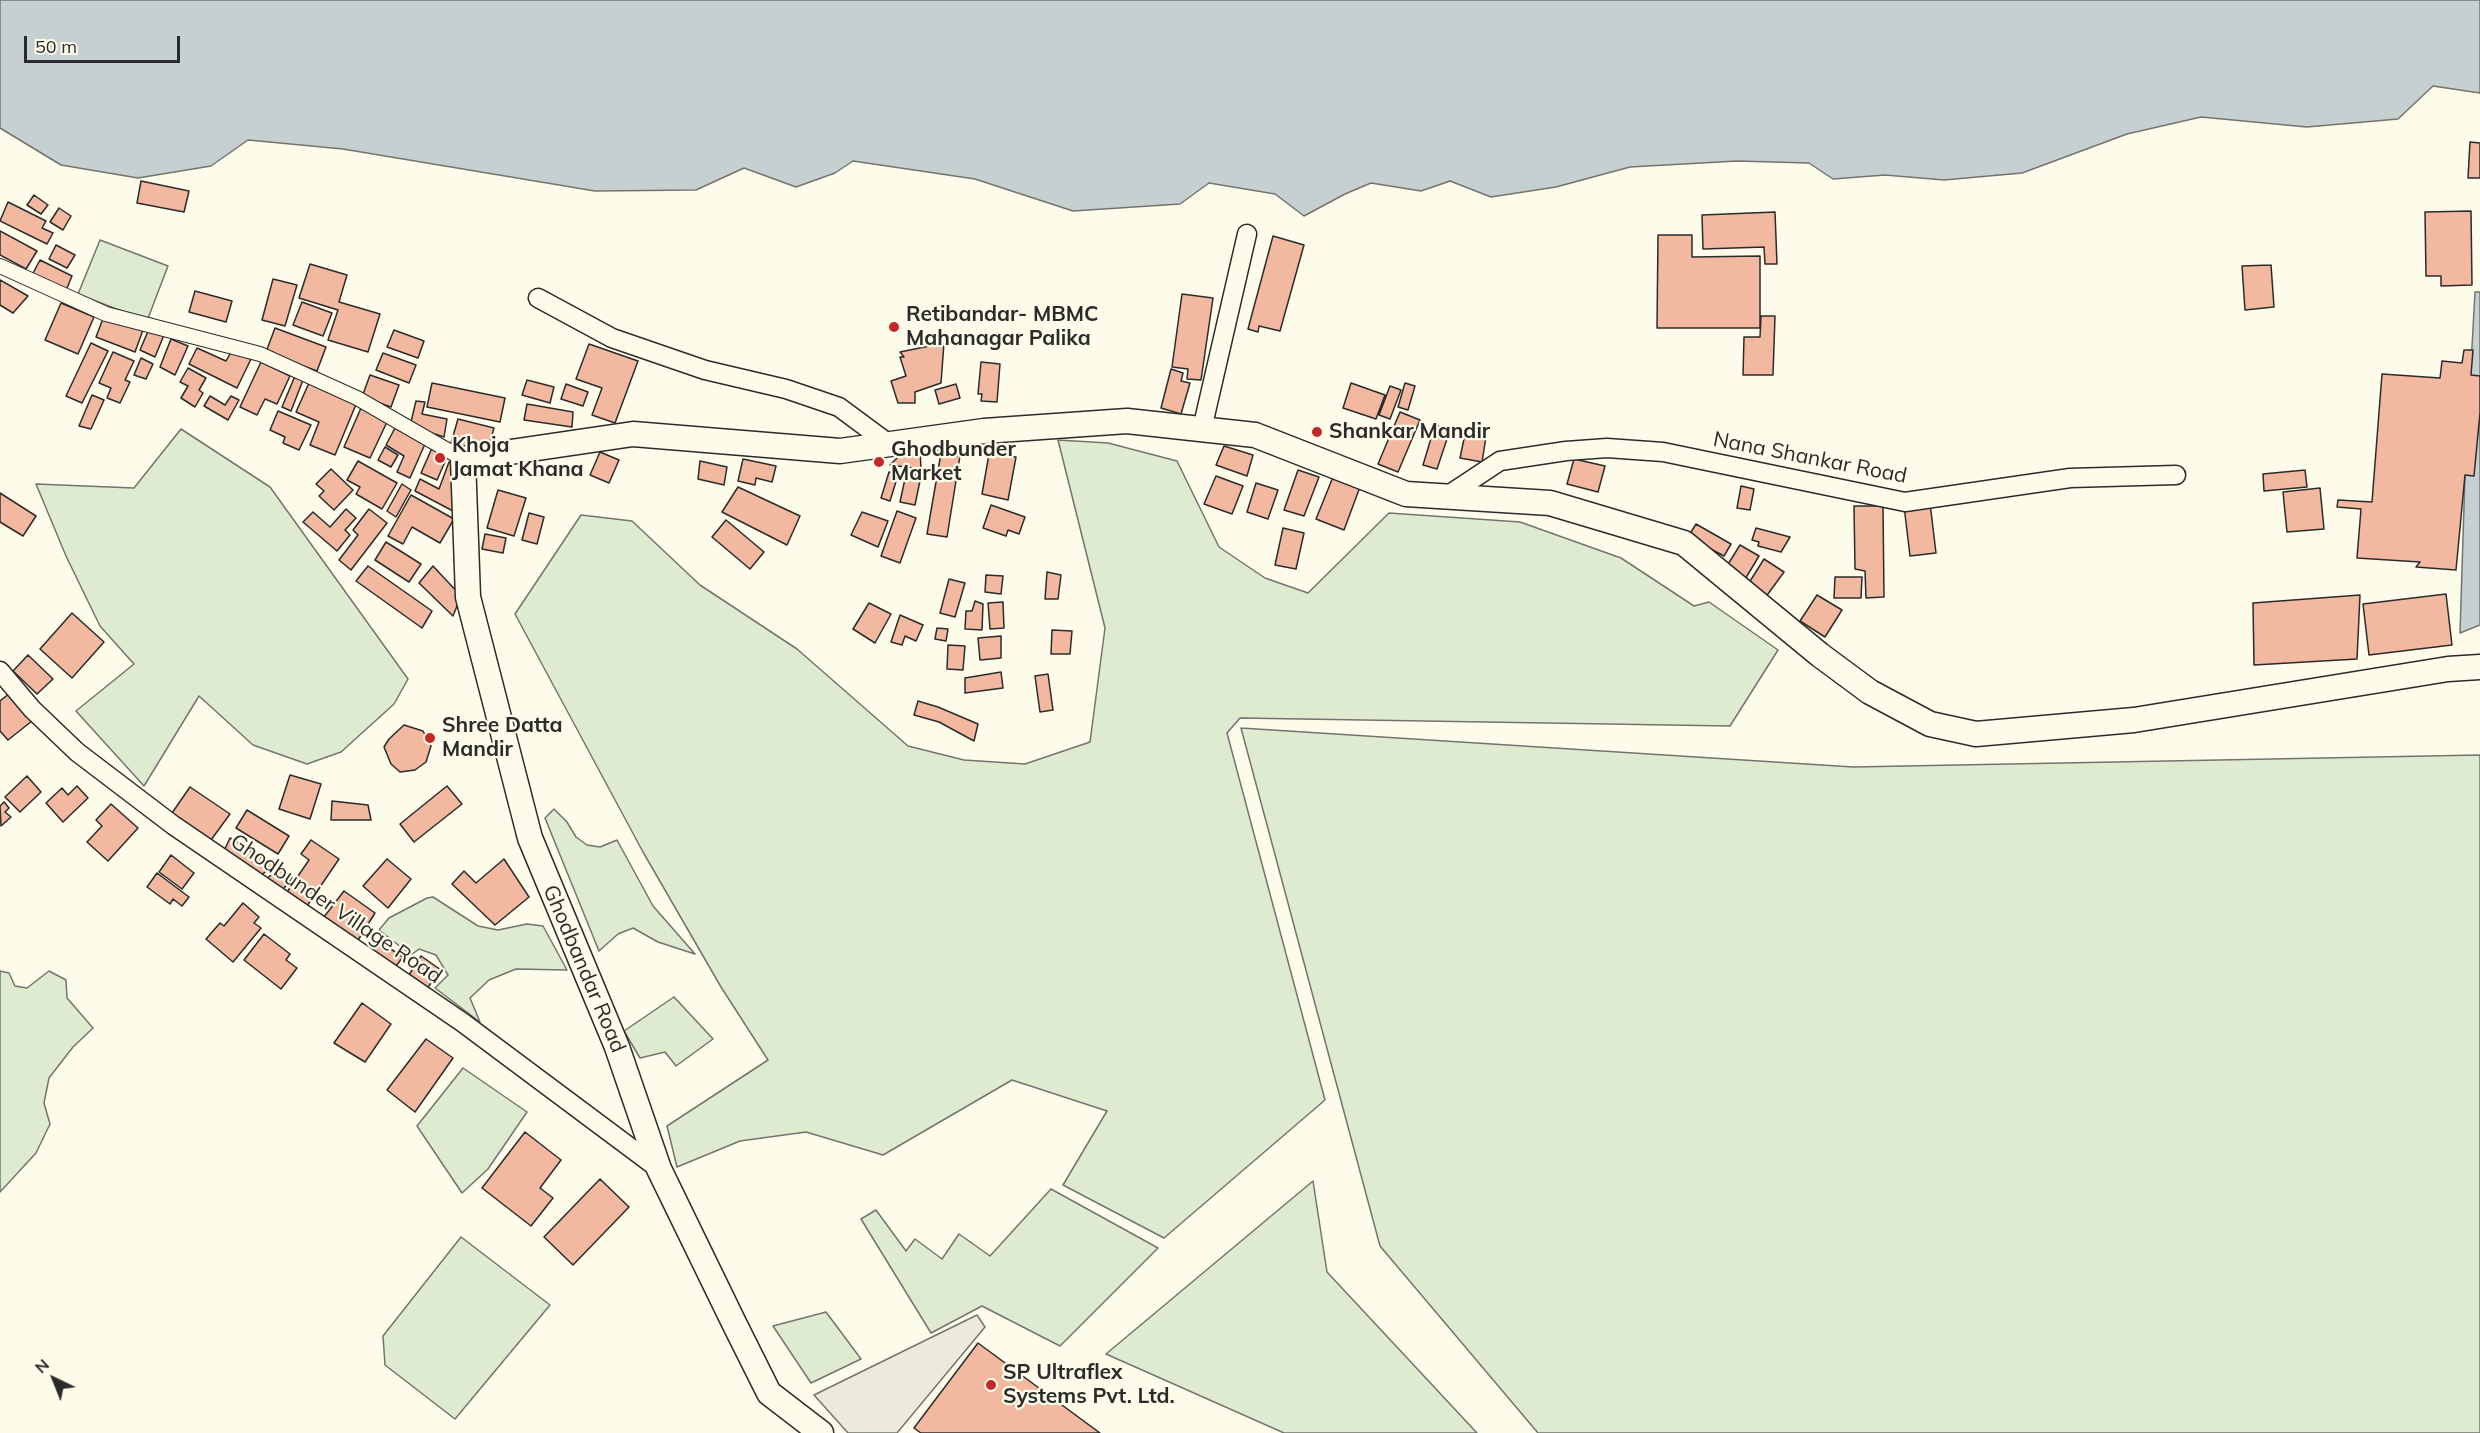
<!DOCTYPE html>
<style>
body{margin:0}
#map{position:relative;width:2480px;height:1433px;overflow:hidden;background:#fdfbea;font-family:Mulish,sans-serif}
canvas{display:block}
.north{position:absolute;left:24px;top:1349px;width:60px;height:60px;-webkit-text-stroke:4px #fdfbea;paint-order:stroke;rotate:317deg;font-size:16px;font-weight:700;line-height:24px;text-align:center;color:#2b2b2b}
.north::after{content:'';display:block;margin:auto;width:21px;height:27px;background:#2b2b2b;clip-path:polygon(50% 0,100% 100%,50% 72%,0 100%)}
.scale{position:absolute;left:24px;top:36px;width:156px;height:27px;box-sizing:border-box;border:3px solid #2b2b2b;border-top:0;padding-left:8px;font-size:18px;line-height:21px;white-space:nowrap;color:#2b2b2b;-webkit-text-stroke:4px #fdfbea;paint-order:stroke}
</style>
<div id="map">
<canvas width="2480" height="1433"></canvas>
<div class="north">N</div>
<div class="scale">50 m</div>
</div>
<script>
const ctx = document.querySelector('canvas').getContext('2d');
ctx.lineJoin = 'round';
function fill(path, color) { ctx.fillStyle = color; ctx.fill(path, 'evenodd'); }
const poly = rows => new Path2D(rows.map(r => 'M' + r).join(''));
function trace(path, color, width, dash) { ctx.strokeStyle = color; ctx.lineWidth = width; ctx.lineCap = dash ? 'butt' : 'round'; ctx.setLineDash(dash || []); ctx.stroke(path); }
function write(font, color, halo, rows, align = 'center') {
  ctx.font = font + ' Mulish,sans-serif'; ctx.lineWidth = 4.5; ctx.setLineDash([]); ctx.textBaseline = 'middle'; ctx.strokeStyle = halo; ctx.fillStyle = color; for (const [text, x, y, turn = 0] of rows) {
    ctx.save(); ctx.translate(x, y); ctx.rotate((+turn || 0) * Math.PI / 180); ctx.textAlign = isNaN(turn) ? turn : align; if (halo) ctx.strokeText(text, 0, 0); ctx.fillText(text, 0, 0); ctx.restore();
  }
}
const green = poly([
 [100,240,168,266,147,321,78,294,100,240],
 [181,429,270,487,408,679,394,704,341,752,307,764,253,745,199,696,144,786,76,711,134,664,100,626,66,556,36,484,134,488,181,429],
 [1058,440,1108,443,1177,461,1219,547,1265,578,1308,593,1389,513,1520,522,1621,558,1694,606,1709,602,1778,650,1730,726,1240,718,1227,733,1325,1100,1164,1238,1063,1185,1107,1111,1012,1080,883,1155,806,1132,740,1141,677,1167,667,1126,768,1060,721,987,643,852,515,614,581,515,632,521,700,585,797,649,908,746,964,760,1025,764,1090,742,1105,628,1058,440],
 [1241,728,1853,767,2480,755,2480,1433,1538,1433,1380,1246,1241,728],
 [554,809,567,822,576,837,587,845,600,847,617,840,653,906,695,954,658,942,633,928,618,934,599,951,545,818,554,809],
 [433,897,478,926,498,930,527,924,543,926,567,970,516,969,489,980,470,998,480,1022,435,988,448,975,436,955,419,949,411,955,379,930,389,918,427,898,433,897],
 [0,971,9,973,15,986,27,988,49,971,66,980,67,998,93,1028,73,1047,49,1078,44,1103,50,1124,36,1153,0,1192,0,971],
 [674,997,713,1039,676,1066,665,1052,640,1058,624,1031,674,997],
 [463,1068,527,1112,488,1169,462,1193,417,1126,463,1068],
 [1313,1181,1327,1272,1477,1433,1284,1433,1106,1354,1313,1181],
 [1051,1189,1158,1248,1060,1346,982,1306,931,1333,861,1219,876,1210,906,1251,915,1239,942,1259,959,1234,990,1256,1051,1189],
 [461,1237,550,1305,455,1419,385,1365,383,1336,461,1237],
 [826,1312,861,1359,811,1383,773,1326,826,1312]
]);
const parking = poly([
 [977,1315,985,1327,897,1433,848,1433,814,1395,977,1315]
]);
const water = poly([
 [0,0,2480,0,2480,93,2433,86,2398,119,2307,127,2201,117,2127,134,2022,173,1944,180,1885,175,1833,179,1809,163,1737,161,1630,167,1556,187,1491,197,1450,181,1421,191,1371,183,1345,194,1304,216,1275,194,1209,183,1180,204,1073,211,975,179,853,161,835,173,796,187,744,168,696,190,595,191,343,149,248,140,211,166,138,178,61,165,0,128,0,0],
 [2475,292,2480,292,2480,625,2460,633,2465,475,2475,292]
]);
const building = poly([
 [2470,142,2480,143,2480,178,2468,178,2470,142],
 [141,181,189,191,184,212,137,203,141,181],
 [34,195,48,205,41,214,27,205,34,195],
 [8,202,46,221,42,228,53,233,47,244,0,221,8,202],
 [59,208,71,216,63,230,50,222,59,208],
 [2471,211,2472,285,2441,286,2441,276,2426,276,2425,212,2471,211],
 [1775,212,1777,264,1765,264,1764,247,1703,249,1702,215,1775,212],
 [0,231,37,251,26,269,0,255,0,231],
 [1658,235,1692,235,1692,257,1760,256,1760,328,1657,328,1658,235],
 [1273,236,1304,245,1280,331,1259,326,1258,332,1248,329,1273,236],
 [56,245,75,255,67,268,49,259,56,245],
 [40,260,72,276,65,293,31,277,40,260],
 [310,264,347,275,339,302,380,314,368,352,328,340,338,310,299,298,310,264],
 [2271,265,2274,307,2245,310,2242,266,2271,265],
 [273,279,297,285,285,326,262,320,273,279],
 [0,280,28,296,13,313,0,305,0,280],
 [195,291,232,301,226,322,189,312,195,291],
 [1182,294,1213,298,1201,380,1187,379,1188,369,1172,367,1182,294],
 [302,302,332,313,323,336,293,325,302,302],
 [61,303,94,317,78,354,45,340,61,303],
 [104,316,143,330,135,352,96,337,104,316],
 [1761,316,1775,316,1773,375,1743,375,1744,337,1760,337,1761,316],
 [275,328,326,347,317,371,266,352,275,328],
 [149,329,164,335,155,357,140,350,149,329],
 [394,330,424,341,418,358,387,347,394,330],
 [171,339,188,346,175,375,160,367,171,339],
 [91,343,108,351,82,403,66,396,91,343],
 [944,343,941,383,915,392,915,403,898,403,891,381,906,376,900,357,904,357,900,352,944,343],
 [589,344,638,361,615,423,592,415,602,388,576,379,589,344],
 [197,348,226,361,231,352,251,359,237,388,189,364,197,348],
 [2464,350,2473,350,2471,375,2480,376,2480,413,2474,476,2465,475,2456,570,2416,567,2420,562,2357,558,2361,509,2337,507,2338,500,2372,502,2382,374,2440,378,2442,361,2462,363,2464,350],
 [113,352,134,361,125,380,130,382,120,403,107,398,111,388,99,383,113,352],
 [383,353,416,365,409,383,376,370,383,353],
 [141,358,153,364,146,379,134,375,141,358],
 [261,362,290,376,277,404,265,399,257,415,240,407,261,362],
 [981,362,1000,364,997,402,981,401,982,394,978,394,981,362],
 [188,368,206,378,199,390,203,393,195,407,181,398,188,386,180,382,188,368],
 [1171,369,1183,373,1181,381,1190,383,1181,414,1161,408,1171,369],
 [370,375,399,385,391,407,362,397,370,375],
 [295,376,303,380,291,411,282,407,295,376],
 [527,380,554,387,550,403,522,395,527,380],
 [309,383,357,402,335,455,310,445,319,422,296,412,309,383],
 [432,383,505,398,500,422,427,407,432,383],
 [1351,383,1385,395,1376,419,1343,408,1351,383],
 [1405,383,1415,386,1408,410,1398,407,1405,383],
 [566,384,588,392,583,406,561,399,566,384],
 [956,384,960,398,939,404,935,390,956,384],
 [1390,386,1401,390,1390,419,1379,415,1390,386],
 [92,395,104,400,91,429,79,426,92,395],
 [210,396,225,405,231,396,239,400,228,420,204,406,210,396],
 [416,401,425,402,422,414,447,419,444,437,410,426,416,401],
 [527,404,573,412,572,427,524,420,527,404],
 [361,408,387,422,370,458,344,447,361,408],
 [278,411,311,425,299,450,283,443,285,437,270,430,278,411],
 [1400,412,1420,420,1398,472,1378,464,1400,412],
 [458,419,494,428,487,452,451,443,458,419],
 [1435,425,1450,430,1437,469,1423,465,1435,425],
 [395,428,425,444,410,478,397,472,404,456,386,445,395,428],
 [1465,434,1486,437,1482,462,1460,458,1465,434],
 [1224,446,1253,455,1247,476,1216,465,1224,446],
 [385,447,398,455,391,467,378,460,385,447],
 [432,448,448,455,437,480,421,473,432,448],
 [920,449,921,469,890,465,904,451,920,449],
 [600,452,619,460,609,483,590,475,600,452],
 [941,453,960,456,947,537,927,534,941,453],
 [989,454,1016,457,1008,500,982,494,989,454],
 [743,459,776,466,772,482,756,478,755,485,738,481,743,459],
 [1574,459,1605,466,1598,492,1567,484,1574,459],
 [358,461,397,483,382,509,356,494,360,487,347,480,358,461],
 [700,461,727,467,724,485,698,479,700,461],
 [449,462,461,466,453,511,415,491,420,479,439,489,449,462],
 [331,469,353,490,334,510,319,496,324,491,316,484,331,469],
 [1298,470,1319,477,1304,516,1284,510,1298,470],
 [2305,470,2307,487,2264,491,2263,474,2305,470],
 [889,472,898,475,890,501,881,498,889,472],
 [906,474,921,476,915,505,900,502,906,474],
 [1216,476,1243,486,1232,514,1204,504,1216,476],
 [1333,477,1360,487,1344,530,1316,519,1333,477],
 [1256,483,1278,490,1268,519,1247,512,1256,483],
 [402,484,411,490,396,517,387,511,402,484],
 [1741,486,1754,489,1750,510,1737,508,1741,486],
 [738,487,800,516,787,545,722,512,738,487],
 [2320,488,2324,529,2287,532,2283,492,2320,488],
 [498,490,526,498,514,536,487,528,498,490],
 [0,493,36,516,23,536,0,522,0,493],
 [411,495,454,519,440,543,412,527,403,544,388,536,411,495],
 [1930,503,1936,553,1910,556,1904,506,1930,503],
 [991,505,1025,517,1019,534,1008,530,1006,536,983,528,991,505],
 [1854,506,1883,506,1884,597,1866,598,1865,571,1855,569,1854,506],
 [346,509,356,518,345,530,350,535,337,551,303,522,313,512,330,527,346,509],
 [369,509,387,523,351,570,339,560,358,535,353,530,369,509],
 [897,511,916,518,900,563,881,556,897,511],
 [862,512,888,521,878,547,851,535,862,512],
 [529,513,544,517,537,544,522,540,529,513],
 [726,520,764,552,750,569,712,537,726,520],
 [1696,524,1731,544,1724,556,1688,537,1696,524],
 [1283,528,1304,533,1296,569,1275,565,1283,528],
 [1756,528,1790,537,1781,552,1758,546,1759,542,1752,540,1756,528],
 [485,534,506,538,503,553,482,549,485,534],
 [386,542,421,564,409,582,375,560,386,542],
 [1740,545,1759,556,1744,581,1725,569,1740,545],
 [1764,559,1784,572,1765,598,1747,586,1764,559],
 [368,566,432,611,422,628,356,581,368,566],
 [433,566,461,596,453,616,419,583,433,566],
 [1047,572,1061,575,1058,599,1045,599,1047,572],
 [986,575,1003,576,1001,594,985,592,986,575],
 [1835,577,1862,577,1861,598,1834,598,1835,577],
 [949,579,965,583,955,617,940,613,949,579],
 [2446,594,2452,645,2369,655,2363,604,2446,594],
 [1817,595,1842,610,1825,637,1800,621,1817,595],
 [2360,595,2357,659,2254,665,2253,603,2360,595],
 [975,601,983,604,982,630,965,629,966,611,972,611,975,601],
 [1003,602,1004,628,990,629,988,603,1003,602],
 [869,603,891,614,875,643,853,629,869,603],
 [72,613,104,642,72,678,40,649,72,613],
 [900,615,923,625,916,641,905,636,902,645,891,642,900,615],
 [937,628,948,629,946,641,935,639,937,628],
 [1052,630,1072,631,1070,654,1051,654,1052,630],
 [1001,636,1001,658,980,660,978,638,1001,636],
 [948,645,965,646,963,670,947,669,948,645],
 [28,655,53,679,37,694,13,671,28,655],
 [1001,672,1003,688,965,693,965,678,1001,672],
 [1048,674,1053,710,1040,712,1035,676,1048,674],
 [10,693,32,721,8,740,0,731,0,701,10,693],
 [918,701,938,707,978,724,974,741,939,722,914,715,918,701],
 [404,725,423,731,431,746,426,762,415,770,400,772,391,764,384,747,389,739,404,725],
 [290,775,321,784,310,819,279,809,290,775],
 [27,776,41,792,20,812,5,797,27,776],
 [77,786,88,798,63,822,46,803,62,788,68,795,77,786],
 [447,786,462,804,414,842,400,824,447,786],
 [190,787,230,814,211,840,172,813,190,787],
 [332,801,368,805,371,820,331,820,332,801],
 [4,802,9,808,5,812,11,817,1,826,0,806,4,802],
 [111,804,138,828,108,861,87,842,102,826,96,820,111,804],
 [247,810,289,836,278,854,236,828,247,810],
 [230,838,274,865,260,876,223,853,230,838],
 [311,840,339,859,305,909,285,895,309,860,301,854,311,840],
 [171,855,194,873,182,889,159,872,171,855],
 [387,859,411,879,388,908,363,886,387,859],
 [504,859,529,897,495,925,452,884,464,871,476,883,504,859],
 [279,868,292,878,281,892,264,881,279,868],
 [157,873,189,897,182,906,173,899,170,904,147,887,157,873],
 [344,891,375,913,355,945,320,922,344,891],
 [243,903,259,917,254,923,261,928,233,962,206,939,220,923,224,926,243,903],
 [264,934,290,954,286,960,297,968,281,989,244,960,264,934],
 [377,940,403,957,392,971,367,954,377,940],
 [421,956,441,970,425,991,407,978,421,956],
 [362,1003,391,1024,365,1062,334,1043,362,1003],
 [426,1039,453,1058,415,1112,387,1090,426,1039],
 [525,1132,561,1160,540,1188,553,1198,531,1226,482,1188,525,1132],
 [600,1179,629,1207,573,1265,544,1237,600,1179],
 [978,1343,1100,1433,921,1433,914,1428,978,1343]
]);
const pedestrian = poly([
 [0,266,106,314,260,354,357,398,463,459]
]);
const minor = poly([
 [538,298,612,338,705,370,786,389,839,407,889,444],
 [1202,429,1247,234],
 [1447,496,1500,461,1566,451,1607,448,1663,452,1905,502,2070,478,2176,475],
 [0,671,32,709,77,752,173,825,462,1022,659,1169]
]);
const tertiary = poly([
 [821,1433,769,1393,734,1323,659,1169,617,1047,530,838,468,597,463,459,633,434,840,451,984,431,1127,421,1255,435,1406,494,1550,503,1684,543,1820,655,1870,692,1930,724,1976,734,2134,720,2448,669,2480,667]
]);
const markers = [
 [894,327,6,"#c62828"],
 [1317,432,6,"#c62828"],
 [440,458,6,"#c62828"],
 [879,462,6,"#c62828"],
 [430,738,6,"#c62828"],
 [991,1385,6,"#c62828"]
];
const poiNames = [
 ["Retibandar- MBMC",906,315],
 ["Mahanagar Palika",906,339],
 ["Shankar Mandir",1329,432],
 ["Khoja",452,446],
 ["Jamat Khana",452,470],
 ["Ghodbunder",891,450],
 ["Market",891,474],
 ["Shree Datta",442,726],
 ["Mandir",442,750],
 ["SP Ultraflex",1003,1373],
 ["Systems Pvt. Ltd.",1003,1397]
];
const streetNames = [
 ["Nana Shankar Road",1810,458,11],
 ["Ghodbunder Village Road",336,909,34],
 ["Ghodbandar Road",584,969,67]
];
fill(green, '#deebd1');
trace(green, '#74746e', 1.5);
fill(parking, '#eceadb');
trace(parking, '#74746e', 1.5);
fill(water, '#c7d0d0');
trace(water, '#74746e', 1.5);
fill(building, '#f2b8a0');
trace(building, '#2b2b2b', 1.5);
trace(pedestrian, '#2b2b2b', 16);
trace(minor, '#2b2b2b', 21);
trace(tertiary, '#2b2b2b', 27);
trace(pedestrian, '#fdfbea', 14);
trace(minor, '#fdfbea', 18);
trace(tertiary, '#fdfbea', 24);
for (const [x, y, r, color] of markers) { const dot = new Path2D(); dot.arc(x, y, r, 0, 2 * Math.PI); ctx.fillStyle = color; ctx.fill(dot); trace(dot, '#fdfbea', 2); }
write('bold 21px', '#2b2b2b', '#fdfbea', poiNames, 'left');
write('21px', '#2b2b2b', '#fdfbea', streetNames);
</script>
